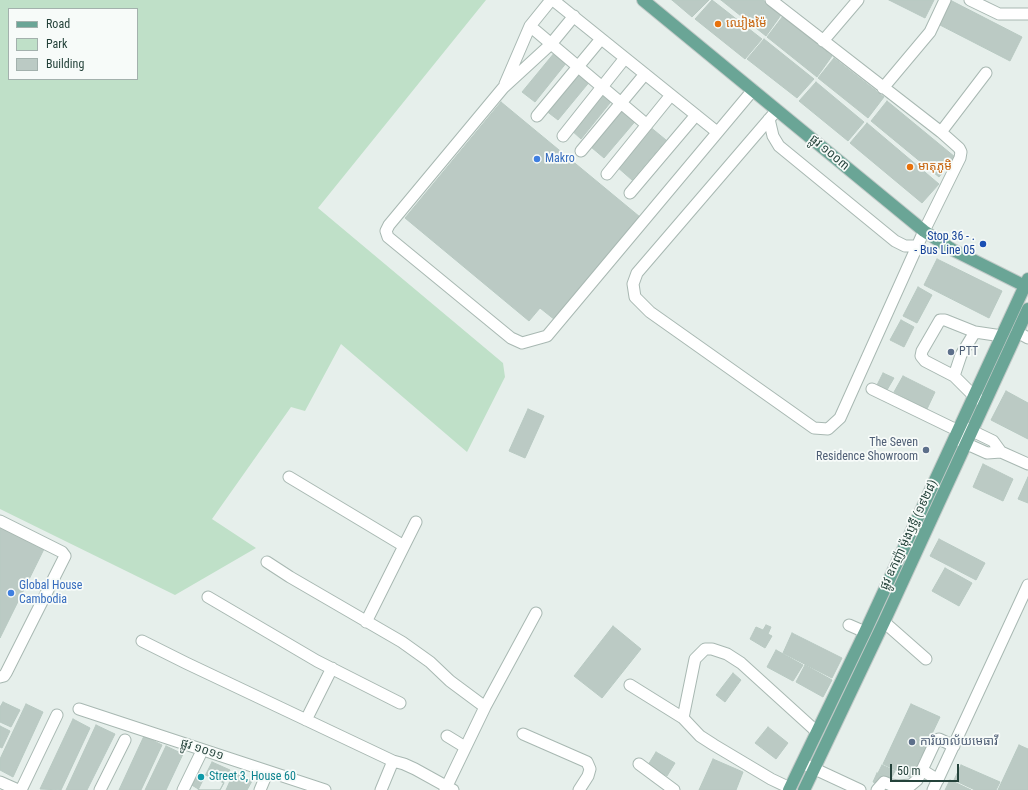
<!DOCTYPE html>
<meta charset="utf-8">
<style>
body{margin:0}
#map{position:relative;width:1028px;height:790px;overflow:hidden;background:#e6efeb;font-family:"Roboto Condensed",sans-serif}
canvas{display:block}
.legend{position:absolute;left:8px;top:8px;width:130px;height:72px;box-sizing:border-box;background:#f7fbf9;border:1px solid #a3b1ad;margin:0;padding:5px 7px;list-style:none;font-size:12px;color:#24423a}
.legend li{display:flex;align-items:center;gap:8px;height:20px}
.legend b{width:20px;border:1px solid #a3b1ad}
.scale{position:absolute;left:890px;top:764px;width:69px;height:18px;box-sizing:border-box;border:2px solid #24423a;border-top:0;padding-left:5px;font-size:12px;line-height:14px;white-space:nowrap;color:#24423a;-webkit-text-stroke:3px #f7fbf9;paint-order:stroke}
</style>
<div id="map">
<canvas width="1028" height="790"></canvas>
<ul class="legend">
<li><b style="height:5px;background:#6aa596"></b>Road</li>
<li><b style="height:11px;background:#bfe0c8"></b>Park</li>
<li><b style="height:11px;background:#bbcac4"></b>Building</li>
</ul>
<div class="scale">50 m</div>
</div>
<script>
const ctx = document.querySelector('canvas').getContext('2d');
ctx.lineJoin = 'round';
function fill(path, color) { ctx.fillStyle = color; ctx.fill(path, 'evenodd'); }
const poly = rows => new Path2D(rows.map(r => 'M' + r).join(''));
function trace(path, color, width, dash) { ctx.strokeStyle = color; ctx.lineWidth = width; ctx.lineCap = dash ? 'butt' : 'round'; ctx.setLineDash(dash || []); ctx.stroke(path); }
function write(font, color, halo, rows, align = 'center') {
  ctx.font = font + ' "Roboto Condensed","Noto Sans Khmer",sans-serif'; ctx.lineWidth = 3.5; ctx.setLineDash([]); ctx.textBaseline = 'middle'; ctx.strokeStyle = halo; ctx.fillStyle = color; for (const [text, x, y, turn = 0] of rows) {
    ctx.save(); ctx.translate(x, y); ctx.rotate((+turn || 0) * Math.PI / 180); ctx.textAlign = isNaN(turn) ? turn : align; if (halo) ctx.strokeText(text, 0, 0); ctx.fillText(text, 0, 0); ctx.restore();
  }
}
const green = poly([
 [0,0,486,0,318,208,503,363,505,377,467,452,341,344,305,411,291,407,212,519,256,548,175,595,0,509],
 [9,9,137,9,137,79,9,79]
]);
const building = poly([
 [672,0,709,0,692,17,672,0],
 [712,0,762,39,745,59,695,19,712,0],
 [721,0,763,0,781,15,766,36,721,0],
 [889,0,934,0,925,18,889,0],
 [950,0,1022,37,1010,61,938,24,950,0],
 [783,16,832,56,817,77,767,37,783,16],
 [764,39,814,79,797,98,747,59,764,39],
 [555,52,567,62,535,102,522,92,555,52],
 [834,58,884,97,868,118,818,78,834,58],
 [578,70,591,80,558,120,545,110,578,70],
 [816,82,864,122,848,141,799,101,816,82],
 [602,89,614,98,581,139,570,129,602,89],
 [887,101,955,157,939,177,871,121,887,101],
 [501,102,640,217,555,320,540,308,529,321,405,218,501,102],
 [625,107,638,118,604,158,591,147,625,107],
 [867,123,939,184,922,203,850,143,867,123],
 [649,126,666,140,632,180,616,166,649,126],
 [937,259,1002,291,989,318,924,285,937,259],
 [918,287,932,295,917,323,903,316,918,287],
 [901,320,914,327,904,347,890,340,901,320],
 [883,373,894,378,887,390,877,385,883,373],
 [903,376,935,392,927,409,894,392,903,376],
 [1006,391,1028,403,1028,439,991,420,1006,391],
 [528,409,544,416,525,458,509,451,528,409],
 [983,464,1013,479,1003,501,973,487,983,464],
 [1028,477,1028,503,1018,499,1028,477],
 [0,525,45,547,0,638,0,525],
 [939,539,985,563,976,580,930,556,939,539],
 [945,568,972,583,959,606,932,591,945,568],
 [766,625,771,627,768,634,772,636,765,648,750,639,756,627,763,630,766,625],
 [613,626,641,649,602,698,574,676,613,626],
 [792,633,842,658,832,678,783,653,792,633],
 [776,650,803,665,793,681,767,667,776,650],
 [805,665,832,680,823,697,796,682,805,665],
 [733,673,741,680,725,702,716,695,733,673],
 [3,702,20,710,11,727,0,722,0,707,3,702],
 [26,704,43,712,13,777,0,770,0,759,26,704],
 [911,704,940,717,930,738,932,739,924,757,921,756,912,778,883,764,911,704],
 [73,719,90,728,61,790,40,789,73,719],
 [96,725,115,734,87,790,66,790,96,725],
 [0,726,10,731,2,748,0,747,0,726],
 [768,727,788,743,776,759,755,743,768,727],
 [144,736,162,745,141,790,119,790,144,736],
 [1019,745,1028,749,1028,790,998,790,1019,745],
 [166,746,183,754,166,790,145,790,166,746],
 [656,752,675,763,667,776,648,765,656,752],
 [713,759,743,772,736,790,699,790,713,759],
 [212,762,230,770,220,790,198,790,212,762],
 [882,765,895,771,891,779,878,773,882,765],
 [961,765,1000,782,996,790,975,790,954,780,961,765],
 [196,771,224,783,220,790,200,790,190,784,196,771],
 [234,772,252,781,247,790,226,790,234,772],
 [877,773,883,776,879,785,873,782,877,773],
 [950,780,971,790,945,790,950,780]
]);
const minor = poly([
 [553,0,717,132],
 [771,0,941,132,959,148,961,152,960,158,924,231,840,418,828,429,814,428,650,312,635,297,633,284,637,273,777,110],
 [970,0,999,14,1028,14],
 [574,16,551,44,503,88,389,225,386,231,388,237,511,338,522,343,547,336,753,90],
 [530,26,647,125],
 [823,41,858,0],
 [505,84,530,26,551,0],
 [883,88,930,32,945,0],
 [537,116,601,39],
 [769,119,773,136,779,146,895,241,905,246,917,246],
 [941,132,986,73],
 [563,136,625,58],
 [581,151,645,74],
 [607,174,671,95],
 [630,193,696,115],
 [1017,332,1028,338],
 [954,376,925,361,921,356,922,351,940,320,945,320,975,332],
 [872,389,969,436],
 [980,400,974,396,954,376,961,355,975,332,1002,336],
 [964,427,993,441,1001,452],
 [958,440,987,453,1001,452,1028,464],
 [289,477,404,546],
 [0,521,62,552,65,556,6,673,4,676,0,677],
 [267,562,290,577,402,642,430,662,450,681,485,707],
 [208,597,317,661,400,703],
 [366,622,416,522],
 [884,622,926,659],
 [849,625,865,632],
 [142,641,186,663,393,761,381,790],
 [630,685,683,718,700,736,714,745,771,779,790,788],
 [79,709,325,790],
 [683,718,695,659,705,649,712,649,727,654,741,663,817,732],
 [306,720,332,668],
 [523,734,587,762,590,769,588,776,579,790],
 [447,736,465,747],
 [393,761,404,764,415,769,453,790],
 [802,763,860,790],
 [639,764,674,790],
 [938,780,922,770,936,740,939,739,954,746],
 [0,782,18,790],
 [21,790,57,715],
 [100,790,125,740],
 [183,790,200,755],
 [260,790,265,778],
 [445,790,485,707,536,613],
 [877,790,884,782,891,785,898,786,911,785,917,780,922,770],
 [933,790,1028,585]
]);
const major = poly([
 [643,0,924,231,953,250,1025,286],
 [789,790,865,632,1028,279],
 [804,790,884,622,1028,309]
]);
const markers = [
 [718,24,4,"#e8710a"],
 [537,159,4,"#3f7fe0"],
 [910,167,4,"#e8710a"],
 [983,244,4,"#1a4fb4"],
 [951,352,4,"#5c6f8a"],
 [926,450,4,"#5c6f8a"],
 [11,593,4,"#3f7fe0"],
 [912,742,4,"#5c6f8a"],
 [201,777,4,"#0f9aa8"]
];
const foodNames = [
 ["ឈៀងម៉ៃ",726,24],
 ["មាតុភូមិ",918,167]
];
const streetNames = [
 ["ផ្លូវ ១០០៣",829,153,40],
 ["ផ្លូវ ឧកញ៉ា ម៉ុងឫទ្ធី (១៩២៨)",909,535,-65],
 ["ផ្លូវ ១០១១",202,750,18]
];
const shopNames = [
 ["Makro",545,159],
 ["Global House",19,586],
 ["Cambodia",19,600]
];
const transitNames = [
 ["Stop 36 - .",975,237],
 ["- Bus Line 05",975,251]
];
const serviceNames = [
 ["PTT",959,352],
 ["The Seven",918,443,"right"],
 ["Residence Showroom",918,457,"right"],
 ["ការិយាល័យមេធាវី",920,742]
];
const cultureNames = [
 ["Street 3, House 60",209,777]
];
fill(green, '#bfe0c8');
fill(building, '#bbcac4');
trace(building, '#b8c9c2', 1);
trace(minor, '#a8b8b2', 13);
trace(major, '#c2cac8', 14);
trace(minor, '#fff', 11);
trace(major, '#6aa596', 12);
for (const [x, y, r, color] of markers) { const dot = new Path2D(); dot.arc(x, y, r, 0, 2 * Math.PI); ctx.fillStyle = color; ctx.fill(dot); trace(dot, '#f7fbf9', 1.5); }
write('12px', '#c56008', '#f7fbf9', foodNames, 'left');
write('12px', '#24423a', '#f7fbf9', streetNames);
write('12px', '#366cbe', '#f7fbf9', shopNames, 'left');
write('12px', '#164399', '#f7fbf9', transitNames, 'right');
write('12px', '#4e5e75', '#f7fbf9', serviceNames, 'left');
write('12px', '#0d838f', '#f7fbf9', cultureNames, 'left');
</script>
